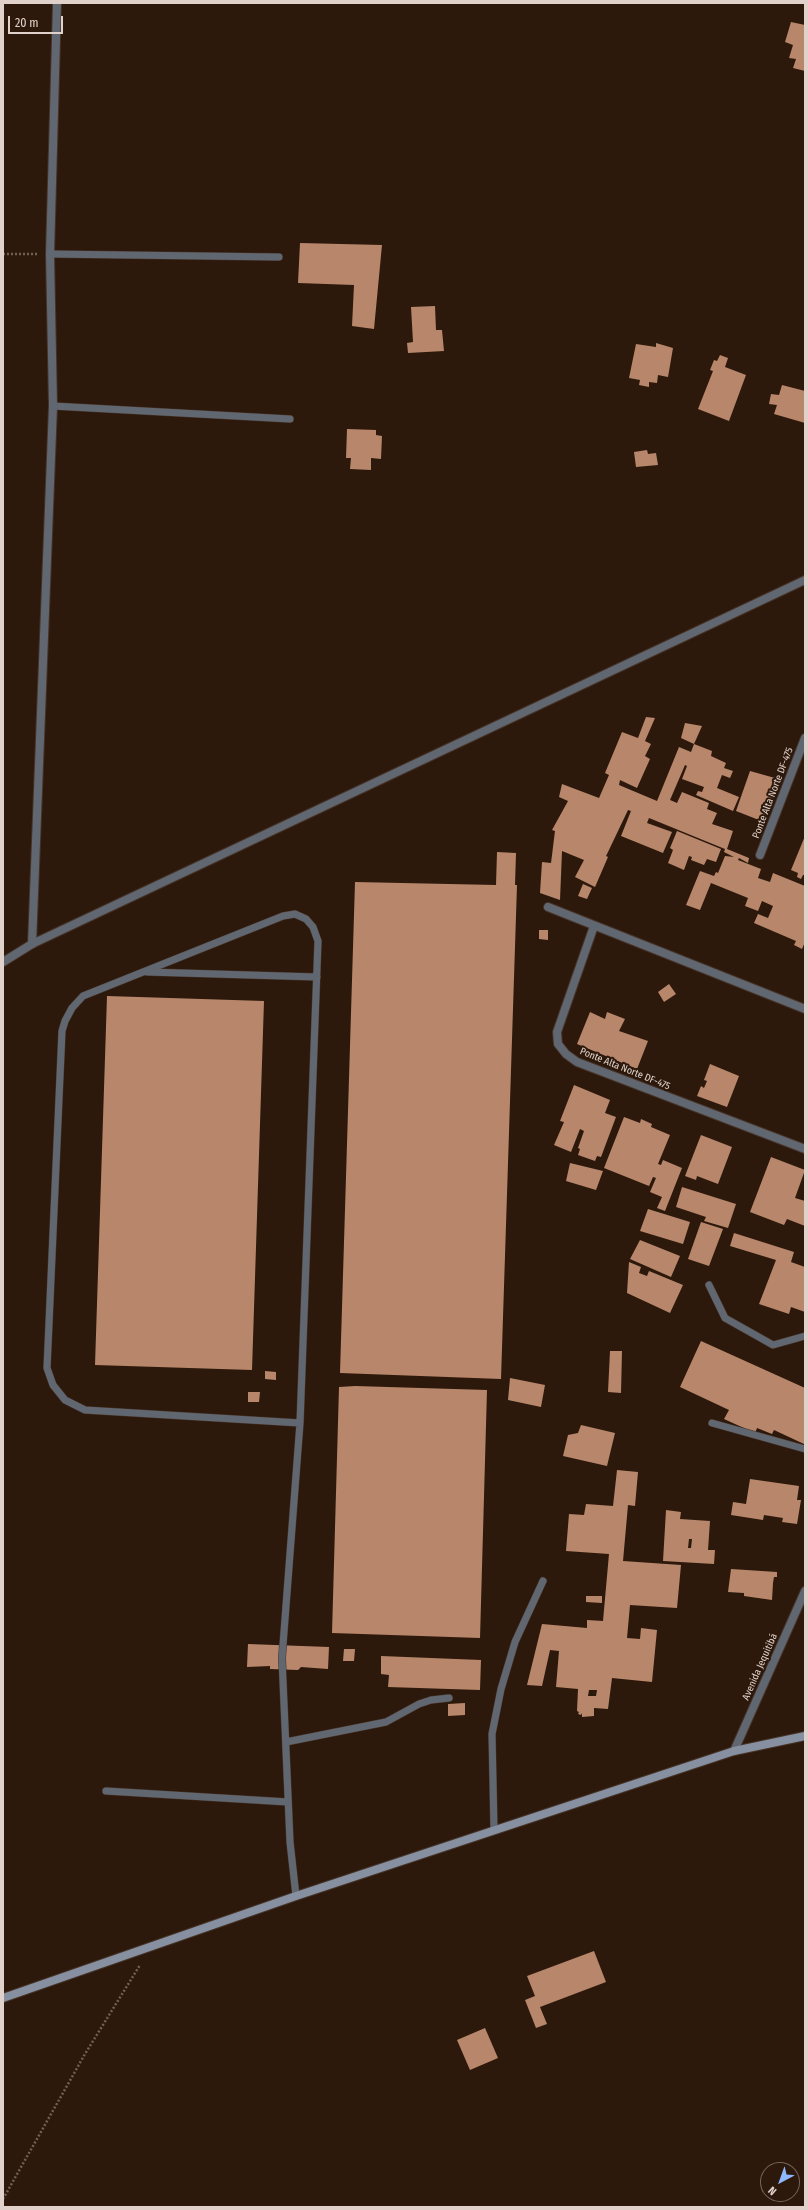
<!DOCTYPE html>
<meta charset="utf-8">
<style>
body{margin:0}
#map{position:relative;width:808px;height:2210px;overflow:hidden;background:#2d190c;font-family:"Fira Sans Condensed",sans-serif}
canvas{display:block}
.frame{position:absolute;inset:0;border:4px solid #e0d2ca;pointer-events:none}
.north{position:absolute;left:760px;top:2162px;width:40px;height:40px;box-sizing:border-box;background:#2d190c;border:1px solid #756358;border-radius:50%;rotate:221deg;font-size:11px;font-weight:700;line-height:16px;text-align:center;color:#e0d2ca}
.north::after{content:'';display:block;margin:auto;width:14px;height:18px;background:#8fb8fd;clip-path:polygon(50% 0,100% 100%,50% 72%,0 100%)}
.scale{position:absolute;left:8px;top:16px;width:55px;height:18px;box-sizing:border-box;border:2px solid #e0d2ca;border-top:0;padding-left:5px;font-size:12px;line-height:14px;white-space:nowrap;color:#e0d2ca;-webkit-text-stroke:3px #2d190c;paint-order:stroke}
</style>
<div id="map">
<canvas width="808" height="2210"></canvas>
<div class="frame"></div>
<div class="north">N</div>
<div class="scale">20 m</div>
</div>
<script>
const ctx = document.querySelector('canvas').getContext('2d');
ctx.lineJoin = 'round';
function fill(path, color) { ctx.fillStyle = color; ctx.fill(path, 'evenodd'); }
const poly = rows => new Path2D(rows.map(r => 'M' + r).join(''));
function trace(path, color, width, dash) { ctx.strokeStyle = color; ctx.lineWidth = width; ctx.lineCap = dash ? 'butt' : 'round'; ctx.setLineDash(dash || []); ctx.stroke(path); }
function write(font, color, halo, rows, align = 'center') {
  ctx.font = font + ' "Fira Sans Condensed",sans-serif'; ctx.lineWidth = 4; ctx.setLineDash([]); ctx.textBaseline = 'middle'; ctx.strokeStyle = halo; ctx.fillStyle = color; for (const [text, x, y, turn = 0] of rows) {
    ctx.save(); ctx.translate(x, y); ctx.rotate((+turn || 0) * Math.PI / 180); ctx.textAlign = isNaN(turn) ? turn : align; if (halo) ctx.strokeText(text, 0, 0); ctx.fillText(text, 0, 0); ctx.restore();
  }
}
const building = poly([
 [791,22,805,25,805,71,793,68,796,59,789,58,793,45,785,42],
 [300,243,382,245,374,329,352,326,354,285,298,283],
 [435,306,436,330,442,330,444,351,408,353,407,343,413,342,411,307],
 [656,343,673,348,668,377,658,375,657,383,649,382,649,387,639,385,640,380,629,378,636,344,656,347],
 [720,355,728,358,725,367,746,375,729,421,698,409,713,371,710,370,714,360,717,361],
 [782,385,805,391,805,423,774,414,777,405,769,404,771,394,779,395],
 [347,429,376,430,376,435,382,436,381,459,371,458,371,470,350,469,351,458,346,458],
 [647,450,648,454,656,453,658,465,636,467,634,452],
 [646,717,655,718,645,741,651,744,645,756,650,759,637,788,620,780,619,785,657,801,679,747,691,752,694,744,712,751,711,756,726,763,724,768,733,771,730,778,722,775,717,788,739,797,733,811,696,795,698,791,702,792,704,787,682,779,687,766,685,765,670,800,677,803,682,792,709,803,707,809,717,813,712,824,733,831,727,849,749,858,748,863,739,858,738,860,761,869,758,878,770,882,773,873,805,886,805,942,802,949,794,945,796,941,754,923,758,914,768,918,773,906,762,901,758,911,745,906,748,898,711,883,700,910,686,905,700,871,714,876,716,872,718,873,725,856,734,857,724,852,725,849,649,818,647,823,672,832,663,853,621,836,631,811,628,810,608,852,606,856,608,857,595,887,575,877,584,860,562,851,560,900,540,893,542,862,551,863,555,831,552,830,568,801,559,797,562,784,599,798,609,775,605,773,622,732,638,738],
 [685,723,702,726,694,744,681,738],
 [750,771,782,780,764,822,736,811],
 [677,831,721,849,716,862,707,859,704,865,691,860,692,857,689,856,684,870,668,863,673,850,670,848],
 [805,836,805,875,803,875,801,879,797,877,798,873,791,870],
 [497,852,516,853,515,885,517,885,501,1379,340,1373,355,882,496,885],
 [583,884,592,888,587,899,578,896],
 [539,930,548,930,548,940,539,939],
 [669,984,676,994,664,1002,658,992],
 [107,996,264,1001,252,1370,95,1365],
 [590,1012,605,1019,607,1012,625,1019,619,1031,648,1041,637,1069,577,1044],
 [710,1064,739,1076,727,1107,697,1096,701,1086,704,1088,707,1081,704,1080],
 [574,1085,610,1100,605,1113,616,1117,601,1157,597,1156,595,1161,578,1155,580,1149,578,1148,584,1131,580,1129,571,1152,554,1145,564,1122,560,1121],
 [624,1117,640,1123,641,1119,652,1124,651,1127,670,1135,658,1164,661,1165,663,1160,682,1168,665,1211,657,1208,662,1197,650,1192,656,1178,653,1177,649,1186,604,1168],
 [701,1135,732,1147,718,1184,697,1176,696,1180,685,1176],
 [771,1157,805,1170,795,1198,805,1201,805,1226,787,1219,784,1225,750,1212],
 [570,1163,603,1171,596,1190,566,1181],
 [682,1187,736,1204,728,1228,704,1221,706,1217,676,1207],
 [648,1209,690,1222,683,1244,640,1231],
 [701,1222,723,1229,709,1266,688,1259],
 [734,1233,794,1252,791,1262,805,1267,805,1312,791,1307,789,1314,759,1304,776,1260,730,1246],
 [640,1240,680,1256,671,1277,630,1259],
 [629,1262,641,1267,639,1273,647,1276,649,1271,683,1285,670,1313,627,1293],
 [701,1341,805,1388,804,1444,774,1430,772,1434,757,1428,755,1433,724,1419,729,1410,680,1387],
 [610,1351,622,1351,621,1393,608,1392],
 [265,1371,276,1372,276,1380,265,1379],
 [510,1378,545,1385,541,1407,508,1400],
 [355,1386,487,1390,480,1638,332,1633,339,1387],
 [248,1392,260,1392,259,1402,248,1402],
 [581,1425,615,1433,607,1466,563,1456,568,1435,578,1433],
 [617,1470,638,1472,635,1506,628,1505,623,1561,681,1565,677,1608,630,1605,627,1638,640,1639,641,1628,657,1630,652,1682,612,1678,608,1709,594,1708,594,1716,582,1717,582,1713,581,1715,578,1714,579,1712,577,1711,578,1689,556,1687,559,1651,550,1650,542,1686,527,1685,542,1624,587,1628,587,1620,603,1621,609,1554,566,1551,569,1514,584,1515,586,1504,613,1506],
 [589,1690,597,1690,596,1696,588,1696],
 [750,1479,799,1486,797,1500,801,1500,797,1524,782,1522,783,1518,764,1515,763,1520,731,1515,733,1502,746,1504],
 [666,1510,681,1512,680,1519,710,1521,708,1550,715,1550,714,1564,663,1561],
 [689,1539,692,1539,691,1548,688,1548],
 [731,1569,777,1572,777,1577,774,1577,773,1583,772,1600,744,1596,744,1593,728,1592],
 [586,1596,602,1596,602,1603,586,1602],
 [248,1644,329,1647,328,1669,301,1667,298,1670,270,1669,270,1666,247,1667],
 [344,1649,355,1649,354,1661,343,1661],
 [381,1656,481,1660,480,1690,388,1687,389,1675,381,1674],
 [465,1703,465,1715,448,1716,448,1704],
 [594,1951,606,1982,540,2007,547,2024,536,2028,525,2000,535,1996,527,1976],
 [485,2028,498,2058,470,2070,457,2040]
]);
const path = poly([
 [3,254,38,254],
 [3,2199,85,2054,140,1965]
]);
const service = poly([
 [50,254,279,257],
 [53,406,290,419],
 [147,972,317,977],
 [709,1285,725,1318,773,1345,805,1336],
 [712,1423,805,1449],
 [286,1742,386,1722,419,1704,431,1700,449,1698],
 [106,1791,288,1802],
 [494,1830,492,1734,501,1689,515,1642,543,1581],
 [296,1896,290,1842,282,1658,300,1423,318,941,313,927,306,919,295,914,283,916,83,996,72,1008,65,1021,62,1031,47,1368,53,1385,65,1400,85,1410,300,1423]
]);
const minor = poly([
 [760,855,805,738],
 [548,907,805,1009],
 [594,926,557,1032,558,1044,566,1054,577,1062,805,1149],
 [32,944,53,406,50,254,57,3],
 [734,1751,805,1591]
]);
const tertiary = poly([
 [3,962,32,944,805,580]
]);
const secondary = poly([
 [3,1998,296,1896,734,1751,805,1736]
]);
const streetNames = [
 ["Ponte Alta Norte DF-475",773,793,-69],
 ["Ponte Alta Norte DF-475",625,1069,22],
 ["Avenida Jequitibá",760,1667,-66]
];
fill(building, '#b8876b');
trace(service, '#463327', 8);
trace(minor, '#463327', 10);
trace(tertiary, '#463327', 10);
trace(secondary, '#463327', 10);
trace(path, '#726055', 2.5, [2, 2]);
trace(service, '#616771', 7);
trace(minor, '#616771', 8);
trace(tertiary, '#616771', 8);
trace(secondary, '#8690a0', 8);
write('10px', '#e0d2ca', '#2d190c', streetNames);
</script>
